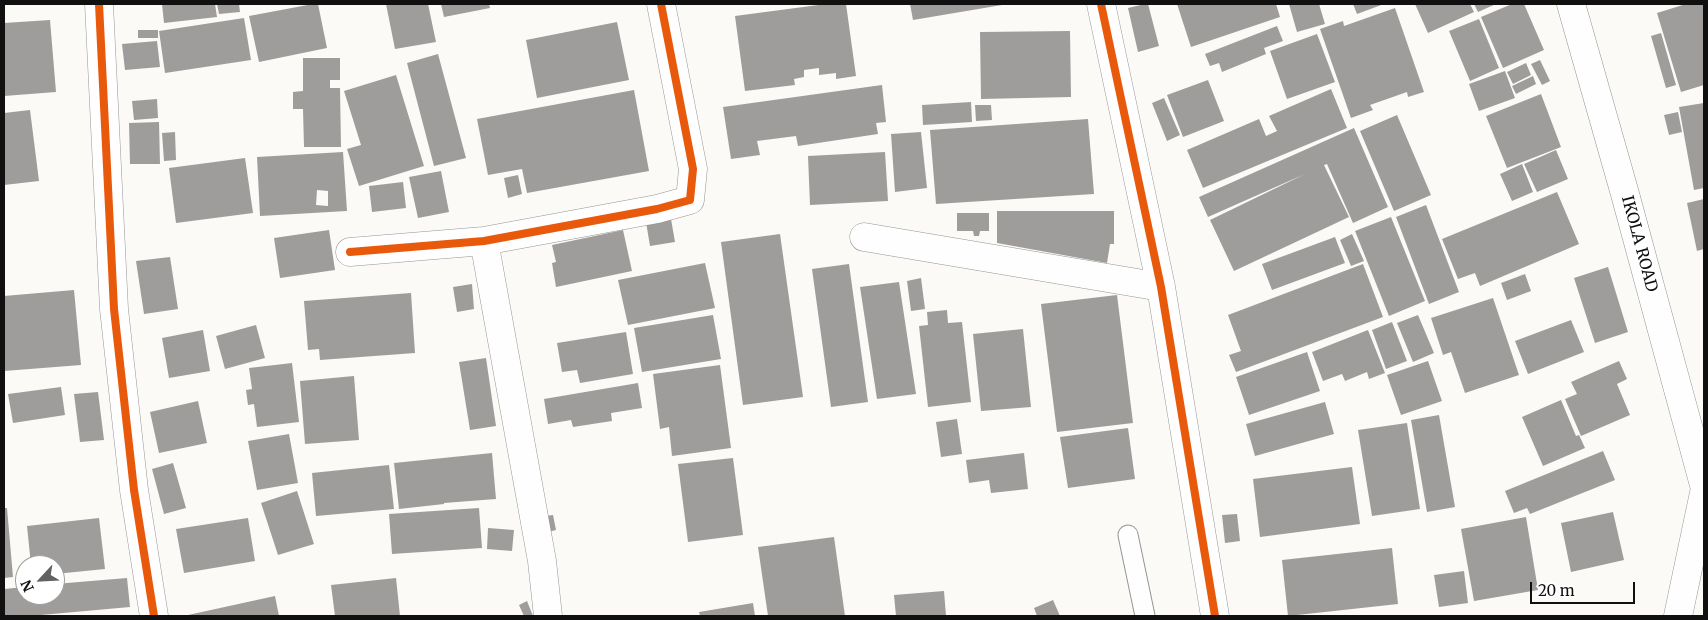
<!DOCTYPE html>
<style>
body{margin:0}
#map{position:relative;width:1708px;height:620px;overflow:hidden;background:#fbfaf6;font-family:Merriweather,serif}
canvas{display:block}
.frame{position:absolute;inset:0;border:5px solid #101010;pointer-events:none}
.north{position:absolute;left:15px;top:555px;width:50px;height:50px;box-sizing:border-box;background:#fff;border:1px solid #9f9f9f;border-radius:50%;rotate:245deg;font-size:14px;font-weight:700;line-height:20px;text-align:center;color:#101010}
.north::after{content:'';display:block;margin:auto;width:18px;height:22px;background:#626260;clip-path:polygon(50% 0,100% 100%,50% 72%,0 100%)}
.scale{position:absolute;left:1530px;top:582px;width:105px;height:22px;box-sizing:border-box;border:2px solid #101010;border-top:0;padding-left:6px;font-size:15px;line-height:18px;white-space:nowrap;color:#101010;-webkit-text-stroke:4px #fff;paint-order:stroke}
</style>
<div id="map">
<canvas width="1708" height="620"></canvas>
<div class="frame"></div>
<div class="north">N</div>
<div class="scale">20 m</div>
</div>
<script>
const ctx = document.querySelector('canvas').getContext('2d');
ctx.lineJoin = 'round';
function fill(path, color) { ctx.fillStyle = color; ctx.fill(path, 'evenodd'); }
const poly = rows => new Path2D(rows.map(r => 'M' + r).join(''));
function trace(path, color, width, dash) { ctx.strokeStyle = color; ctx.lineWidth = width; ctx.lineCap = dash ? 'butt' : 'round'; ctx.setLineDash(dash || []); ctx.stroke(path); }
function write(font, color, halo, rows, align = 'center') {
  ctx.font = font + ' Merriweather,serif'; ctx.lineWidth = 5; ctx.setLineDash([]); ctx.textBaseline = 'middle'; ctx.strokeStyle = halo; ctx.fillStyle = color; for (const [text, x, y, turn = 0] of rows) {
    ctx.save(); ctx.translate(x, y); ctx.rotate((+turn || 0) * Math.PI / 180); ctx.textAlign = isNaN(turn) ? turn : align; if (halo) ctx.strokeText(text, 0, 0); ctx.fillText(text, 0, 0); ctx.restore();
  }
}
const building = poly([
 [162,4,215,4,217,17,164,23],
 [217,4,239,4,240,12,219,14],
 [313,4,318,4,327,48,259,62,249,16],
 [386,4,428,4,436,42,395,49],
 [441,4,489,4,490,8,444,17],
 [826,4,846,4,856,76,836,79,836,73,819,75,819,68,804,70,804,77,794,79,795,85,745,91,735,16],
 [910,4,1002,4,1002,5,913,20],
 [1145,4,1148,4,1159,46,1138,52,1128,8],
 [1177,4,1276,4,1280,17,1191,47],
 [1289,4,1319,4,1325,24,1297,32],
 [1353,4,1384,4,1357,14],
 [1415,4,1470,4,1474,12,1428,33],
 [1474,4,1496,4,1478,12],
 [1512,4,1524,4,1544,50,1503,68,1481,17],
 [1686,4,1704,4,1704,85,1681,92,1657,13],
 [1395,8,1424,92,1408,97,1407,92,1370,105,1373,110,1351,118,1320,29,1343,21,1344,26],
 [244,18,251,60,165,73,159,31],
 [1479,19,1499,68,1470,81,1449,31],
 [50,20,56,92,4,96,4,23],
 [617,22,629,80,537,98,526,40],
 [1277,26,1283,41,1264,48,1266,54,1222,72,1219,63,1210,66,1205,54],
 [138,30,158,30,158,38,138,38],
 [1070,31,1071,97,981,99,980,32],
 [1661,33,1676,85,1666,88,1651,36],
 [1317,34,1335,82,1287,99,1270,51],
 [157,41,160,67,125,70,122,44],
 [438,54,466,158,434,166,407,63],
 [303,58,340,58,340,80,330,80,330,88,340,88,341,147,304,147,303,109,293,109,293,92,303,91],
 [1540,60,1550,81,1542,85,1531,64],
 [1526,63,1531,75,1513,84,1507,72],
 [1505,71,1515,98,1479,111,1469,84],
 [396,75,424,166,359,186,347,149,361,145,344,91],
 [1533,76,1536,84,1516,94,1512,86],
 [1208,80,1224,121,1183,137,1167,95],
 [882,85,886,122,876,123,878,134,798,146,796,136,757,141,760,155,731,159,723,107],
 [1331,89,1347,128,1203,188,1187,150,1259,119,1266,136,1277,131,1269,116],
 [634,90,649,171,527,193,522,169,488,175,477,119],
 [1541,94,1561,147,1507,168,1486,116],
 [1164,98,1180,135,1167,141,1152,103],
 [157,99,158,118,134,120,132,101],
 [971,102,972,122,923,125,922,105],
 [1704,103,1704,188,1694,190,1679,107],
 [975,105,991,105,992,120,976,121],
 [30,110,39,181,4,185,4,113],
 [1678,112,1682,132,1669,135,1664,115],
 [1397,115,1431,195,1394,211,1360,131],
 [1088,119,1094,194,936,204,930,130],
 [159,122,160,164,130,164,129,123],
 [1354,128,1388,207,1353,223,1327,164,1324,165,1349,217,1234,271,1210,220,1305,174,1208,217,1199,197],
 [175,132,176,160,164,161,162,133],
 [921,132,927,188,895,192,891,134],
 [1556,150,1568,179,1537,192,1524,164],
 [343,152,347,211,260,216,257,157],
 [317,190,328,191,328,206,316,205],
 [885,152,888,201,810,205,808,156],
 [245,158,253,213,176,223,169,168],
 [1522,164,1533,192,1512,201,1500,174],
 [441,171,449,212,418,218,409,177],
 [518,175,522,194,508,198,504,178],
 [403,182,406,208,372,212,369,186],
 [1557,192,1579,244,1480,286,1475,273,1458,279,1442,239],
 [1704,199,1704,249,1697,251,1687,203],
 [1426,205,1459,292,1429,304,1396,217],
 [997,211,1114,211,1114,244,1110,244,1107,263,997,243],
 [957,213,989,213,989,231,980,231,979,236,974,236,973,231,957,231],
 [1391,217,1425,301,1389,316,1355,231],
 [671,219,675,242,650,246,646,222],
 [329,230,335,270,280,278,274,238],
 [623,230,632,271,556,287,552,263,556,262,552,245],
 [780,234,803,397,743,405,721,242],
 [1352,234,1364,261,1351,266,1340,240],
 [1335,237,1345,263,1272,290,1262,264],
 [170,257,178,309,144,314,136,261],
 [705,263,715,308,628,325,618,280],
 [849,264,868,402,831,407,812,269],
 [1363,264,1383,317,1236,372,1229,355,1241,351,1228,315],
 [1608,267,1628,332,1595,343,1574,278],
 [1525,274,1531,291,1507,300,1501,283],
 [921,278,925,309,911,311,907,281],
 [899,282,916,394,877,399,860,287],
 [472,284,474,309,457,312,453,287],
 [74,290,81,365,4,371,4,296],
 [411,293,415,353,320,360,319,349,308,350,304,301],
 [1117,295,1133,423,1057,432,1041,304],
 [1493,298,1519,375,1465,393,1451,352,1443,355,1431,318],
 [947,310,948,323,962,322,971,402,928,407,919,326,928,325,927,312],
 [713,315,721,359,642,372,634,328],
 [1418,315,1434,353,1413,362,1397,323],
 [1571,320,1584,352,1528,374,1515,341],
 [1392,322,1407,361,1386,369,1372,330],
 [256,325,265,358,225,369,216,336],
 [1023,329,1031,407,981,411,973,334],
 [203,330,210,371,169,378,162,338],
 [1368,330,1385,373,1369,379,1367,372,1345,381,1342,374,1323,381,1312,352],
 [626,332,633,374,580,383,577,370,562,372,557,343],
 [1307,352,1320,391,1249,415,1236,377],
 [486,358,496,426,470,430,459,362],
 [1428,361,1442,401,1401,415,1387,375],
 [1619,361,1627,379,1617,384,1630,415,1581,436,1565,399,1577,394,1571,382],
 [292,363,299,422,257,427,254,404,248,405,246,390,252,389,249,368],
 [720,365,731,448,672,456,669,427,660,429,653,374],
 [354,376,359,440,305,444,300,381],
 [638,383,642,408,611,413,612,421,573,427,571,420,548,424,544,399],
 [61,387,65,415,13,423,8,394],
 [98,392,104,440,80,442,74,394],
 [1561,400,1576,436,1579,435,1585,448,1543,466,1522,417],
 [198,401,207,443,159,453,150,412],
 [1325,402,1334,434,1255,456,1246,424],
 [1439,415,1455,507,1427,512,1411,420],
 [957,419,962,454,941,457,936,422],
 [1407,423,1420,509,1372,516,1358,430],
 [1128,428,1135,479,1068,488,1060,437],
 [289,434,298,483,257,490,248,441],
 [1603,451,1615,480,1530,514,1527,508,1514,513,1505,491],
 [492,453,496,499,444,503,444,504,399,509,394,463],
 [1024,453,1028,489,991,493,989,480,969,483,966,460],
 [733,458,743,535,688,542,678,464],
 [173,463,186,508,164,514,152,469],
 [389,465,394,509,316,516,312,473],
 [1352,467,1360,524,1260,537,1253,479],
 [297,491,314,544,278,555,261,503],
 [4,508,7,508,13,577,4,578],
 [479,508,482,548,392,554,389,514],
 [1613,512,1624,560,1571,572,1561,523],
 [1237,514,1240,541,1225,543,1222,515],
 [553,515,556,530,548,532,546,516],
 [1526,517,1538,590,1474,601,1461,529],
 [99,518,105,569,55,574,55,565,31,565,27,526],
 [248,518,255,561,184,573,176,529],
 [488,528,514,530,512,551,487,549],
 [834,537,845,616,768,616,758,547],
 [1392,548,1398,604,1288,616,1282,560],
 [1464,571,1468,603,1439,607,1434,575],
 [127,578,130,607,30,616,4,616,4,589,25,587,25,595,55,595,55,584],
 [396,578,400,616,335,616,331,585],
 [944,591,946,616,896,616,894,595],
 [275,596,279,616,188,616,188,615],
 [1053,600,1060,616,1037,616,1034,608],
 [527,601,533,616,524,616,519,605],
 [753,603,755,616,700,616,699,612]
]);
const service = poly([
 [1128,535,1145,616]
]);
const minor = poly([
 [99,4,114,309,134,490,154,616],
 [1101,4,1161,287,1215,616],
 [864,237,1161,287],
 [484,241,542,561,548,616],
 [350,252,484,241,657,209,690,200,693,169,661,4]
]);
const tertiary = poly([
 [1571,4,1625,194,1704,485],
 [1678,616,1704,493]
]);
const cycleway = poly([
 [99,4,114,309,134,490,154,616],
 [1101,4,1161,287,1215,616],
 [350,252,484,241,657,209,690,200,693,169,661,4]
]);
const streetNames = [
 ["IKOLA ROAD",1639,244,75]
];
fill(building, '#9f9d9b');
trace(service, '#969594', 21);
trace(minor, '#969594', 29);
trace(tertiary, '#969594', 29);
trace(service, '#fefefe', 19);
trace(minor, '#fefefe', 28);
trace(tertiary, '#fefefe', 28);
trace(cycleway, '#e8590c', 8);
write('16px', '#101010', '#fff', streetNames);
</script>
